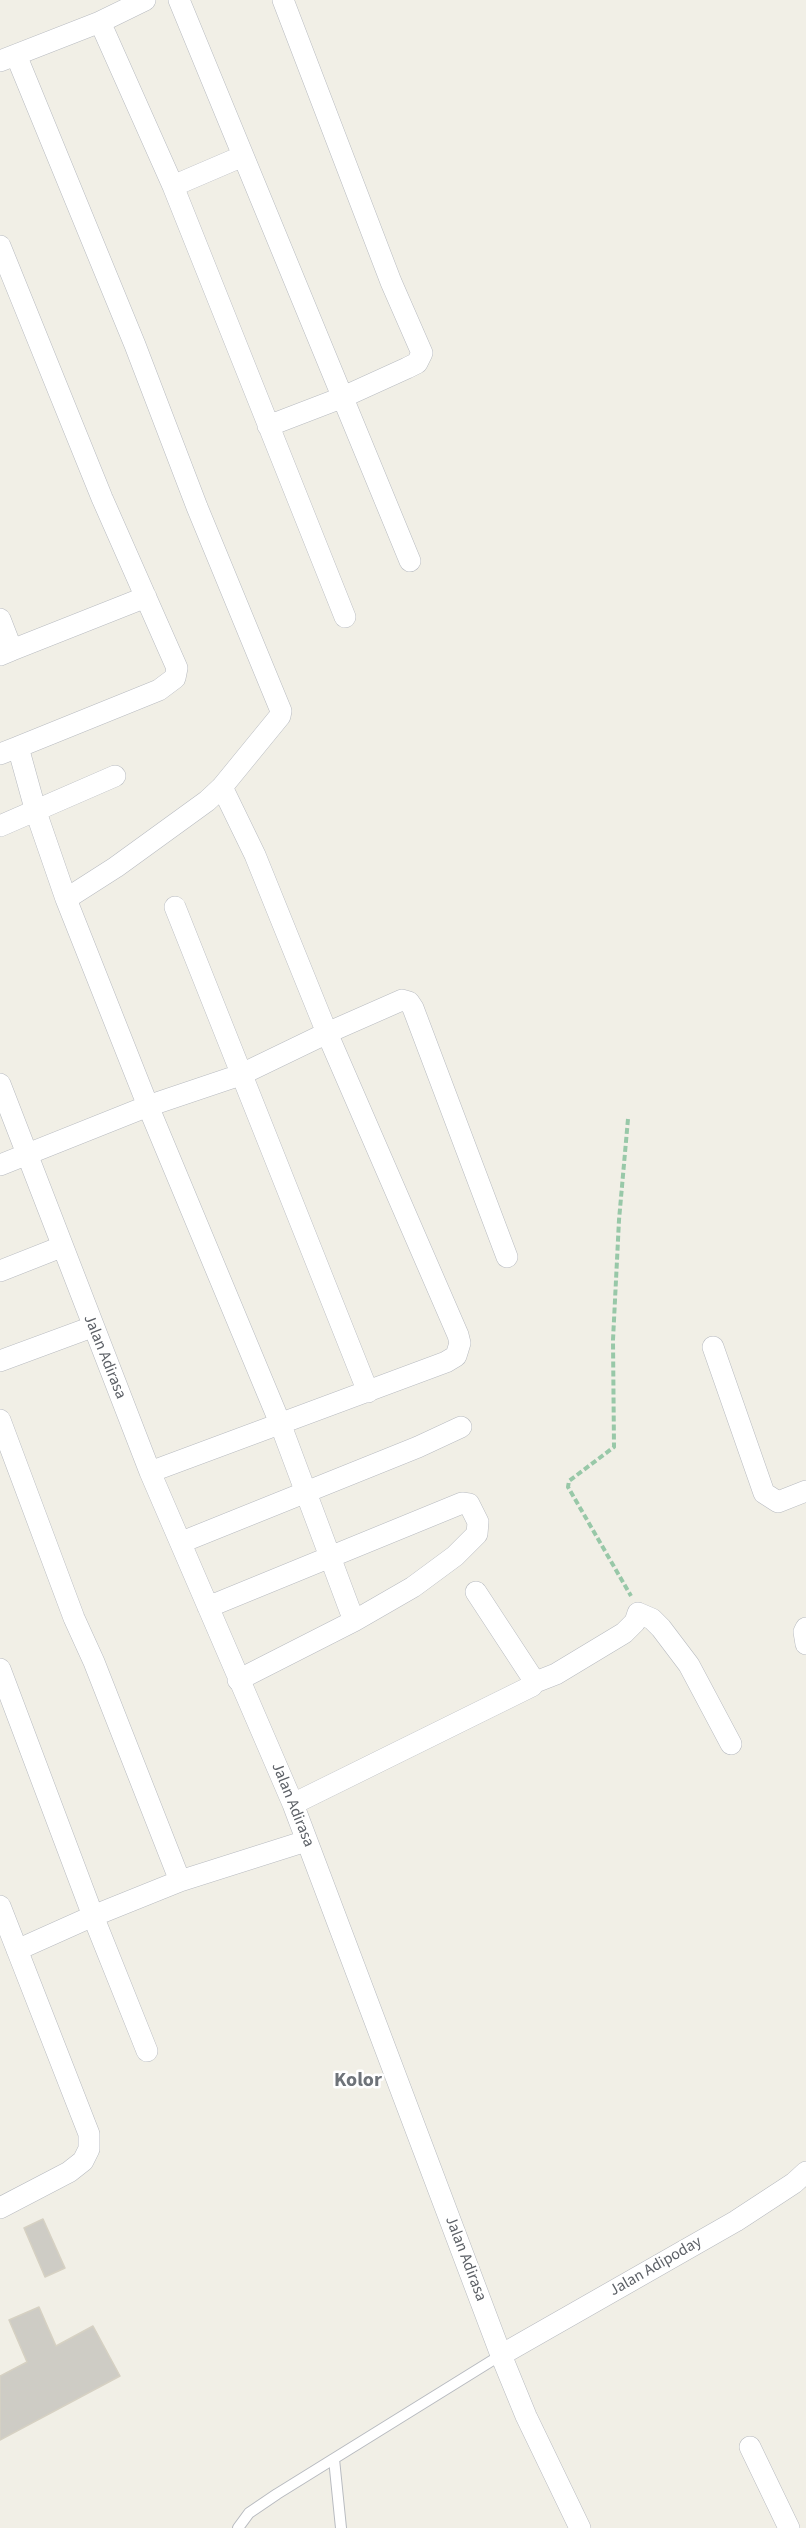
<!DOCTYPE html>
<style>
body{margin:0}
canvas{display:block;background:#f1efe6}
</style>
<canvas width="806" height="2528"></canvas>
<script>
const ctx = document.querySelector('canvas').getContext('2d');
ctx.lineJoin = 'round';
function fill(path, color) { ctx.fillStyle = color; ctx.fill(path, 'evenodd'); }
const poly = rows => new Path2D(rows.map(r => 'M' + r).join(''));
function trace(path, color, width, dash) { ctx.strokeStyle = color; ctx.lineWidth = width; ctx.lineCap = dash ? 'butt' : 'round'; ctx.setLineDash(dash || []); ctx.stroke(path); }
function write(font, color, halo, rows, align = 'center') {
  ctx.font = font + ' "Source Sans 3",sans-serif'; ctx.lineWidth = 5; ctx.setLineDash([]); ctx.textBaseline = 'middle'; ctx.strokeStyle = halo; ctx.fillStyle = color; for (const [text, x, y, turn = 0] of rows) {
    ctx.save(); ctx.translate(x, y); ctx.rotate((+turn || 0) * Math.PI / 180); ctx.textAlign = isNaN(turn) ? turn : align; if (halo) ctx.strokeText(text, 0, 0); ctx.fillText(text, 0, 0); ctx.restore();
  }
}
const building = poly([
 [43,2219,65,2268,45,2277,24,2228,43,2219],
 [39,2307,56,2346,93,2326,120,2376,0,2440,0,2376,27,2362,9,2320,39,2307]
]);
const path = poly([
 [628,1119,619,1220,613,1340,614,1447,569,1481,568,1487,631,1596]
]);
const service = poly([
 [334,2459,341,2528],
 [238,2528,249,2513,277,2494,501,2355]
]);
const minor = poly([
 [179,0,410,561],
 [100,22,145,0],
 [16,55,135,345,197,507,281,711,280,716,222,787,207,801,116,867,66,899],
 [0,61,100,22,173,186,345,617],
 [173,186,243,156],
 [0,246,102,498,177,668,175,678,159,690,18,747],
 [268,426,341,398,407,368,417,363,422,353,391,282,283,0],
 [0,619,12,650,0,655],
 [12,650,146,597],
 [0,754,18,747,36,812,66,899,148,1106,280,1423,354,1621],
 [0,826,115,776],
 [175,907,368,1392],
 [0,1084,150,1472,293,1804,501,2355,526,2416,580,2528],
 [0,1165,148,1106,240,1075,327,1033,402,1000,409,1002,413,1008,507,1257],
 [0,1271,61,1247],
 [713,1347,764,1493,778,1502,806,1491],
 [0,1361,92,1327],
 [0,1420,74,1618,94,1662,180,1881],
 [150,1472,446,1362,456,1356,460,1343,458,1335,327,1033,255,855,222,787],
 [182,1542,418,1447,461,1427],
 [208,1607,462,1503,469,1504,478,1522,477,1534,455,1556,413,1587,354,1621,238,1680],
 [806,1628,804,1632,806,1644],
 [0,1669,93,1916,147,2051],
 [533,1683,556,1674,624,1633,635,1622,638,1613,652,1619,661,1628,689,1665,731,1744],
 [293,1804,532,1686,533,1679,476,1592],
 [0,1906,89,2134,89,2149,83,2161,69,2172,0,2208],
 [17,1950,93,1916,180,1881,306,1841],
 [501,2355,736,2221,794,2183,806,2172],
 [750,2447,789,2528]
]);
const streetNames = [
 ["Jalan Adirasa",104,1357,68],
 ["Jalan Adirasa",292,1805,68],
 ["Jalan Adirasa",465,2259,69],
 ["Jalan Adipoday",656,2267,-30]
];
const quarterNames = [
 ["Kolor",358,2082]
];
fill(building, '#ceccc5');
trace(building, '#d6d1c3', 1.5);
trace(service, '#b8bbc0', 12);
trace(minor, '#b8bbc0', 22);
trace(path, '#98c8a8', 4, [6, 3]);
trace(service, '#fff', 10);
trace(minor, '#fff', 21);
write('16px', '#5d6167', '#fff', streetNames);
write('bold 20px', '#6e7379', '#fff', quarterNames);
</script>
